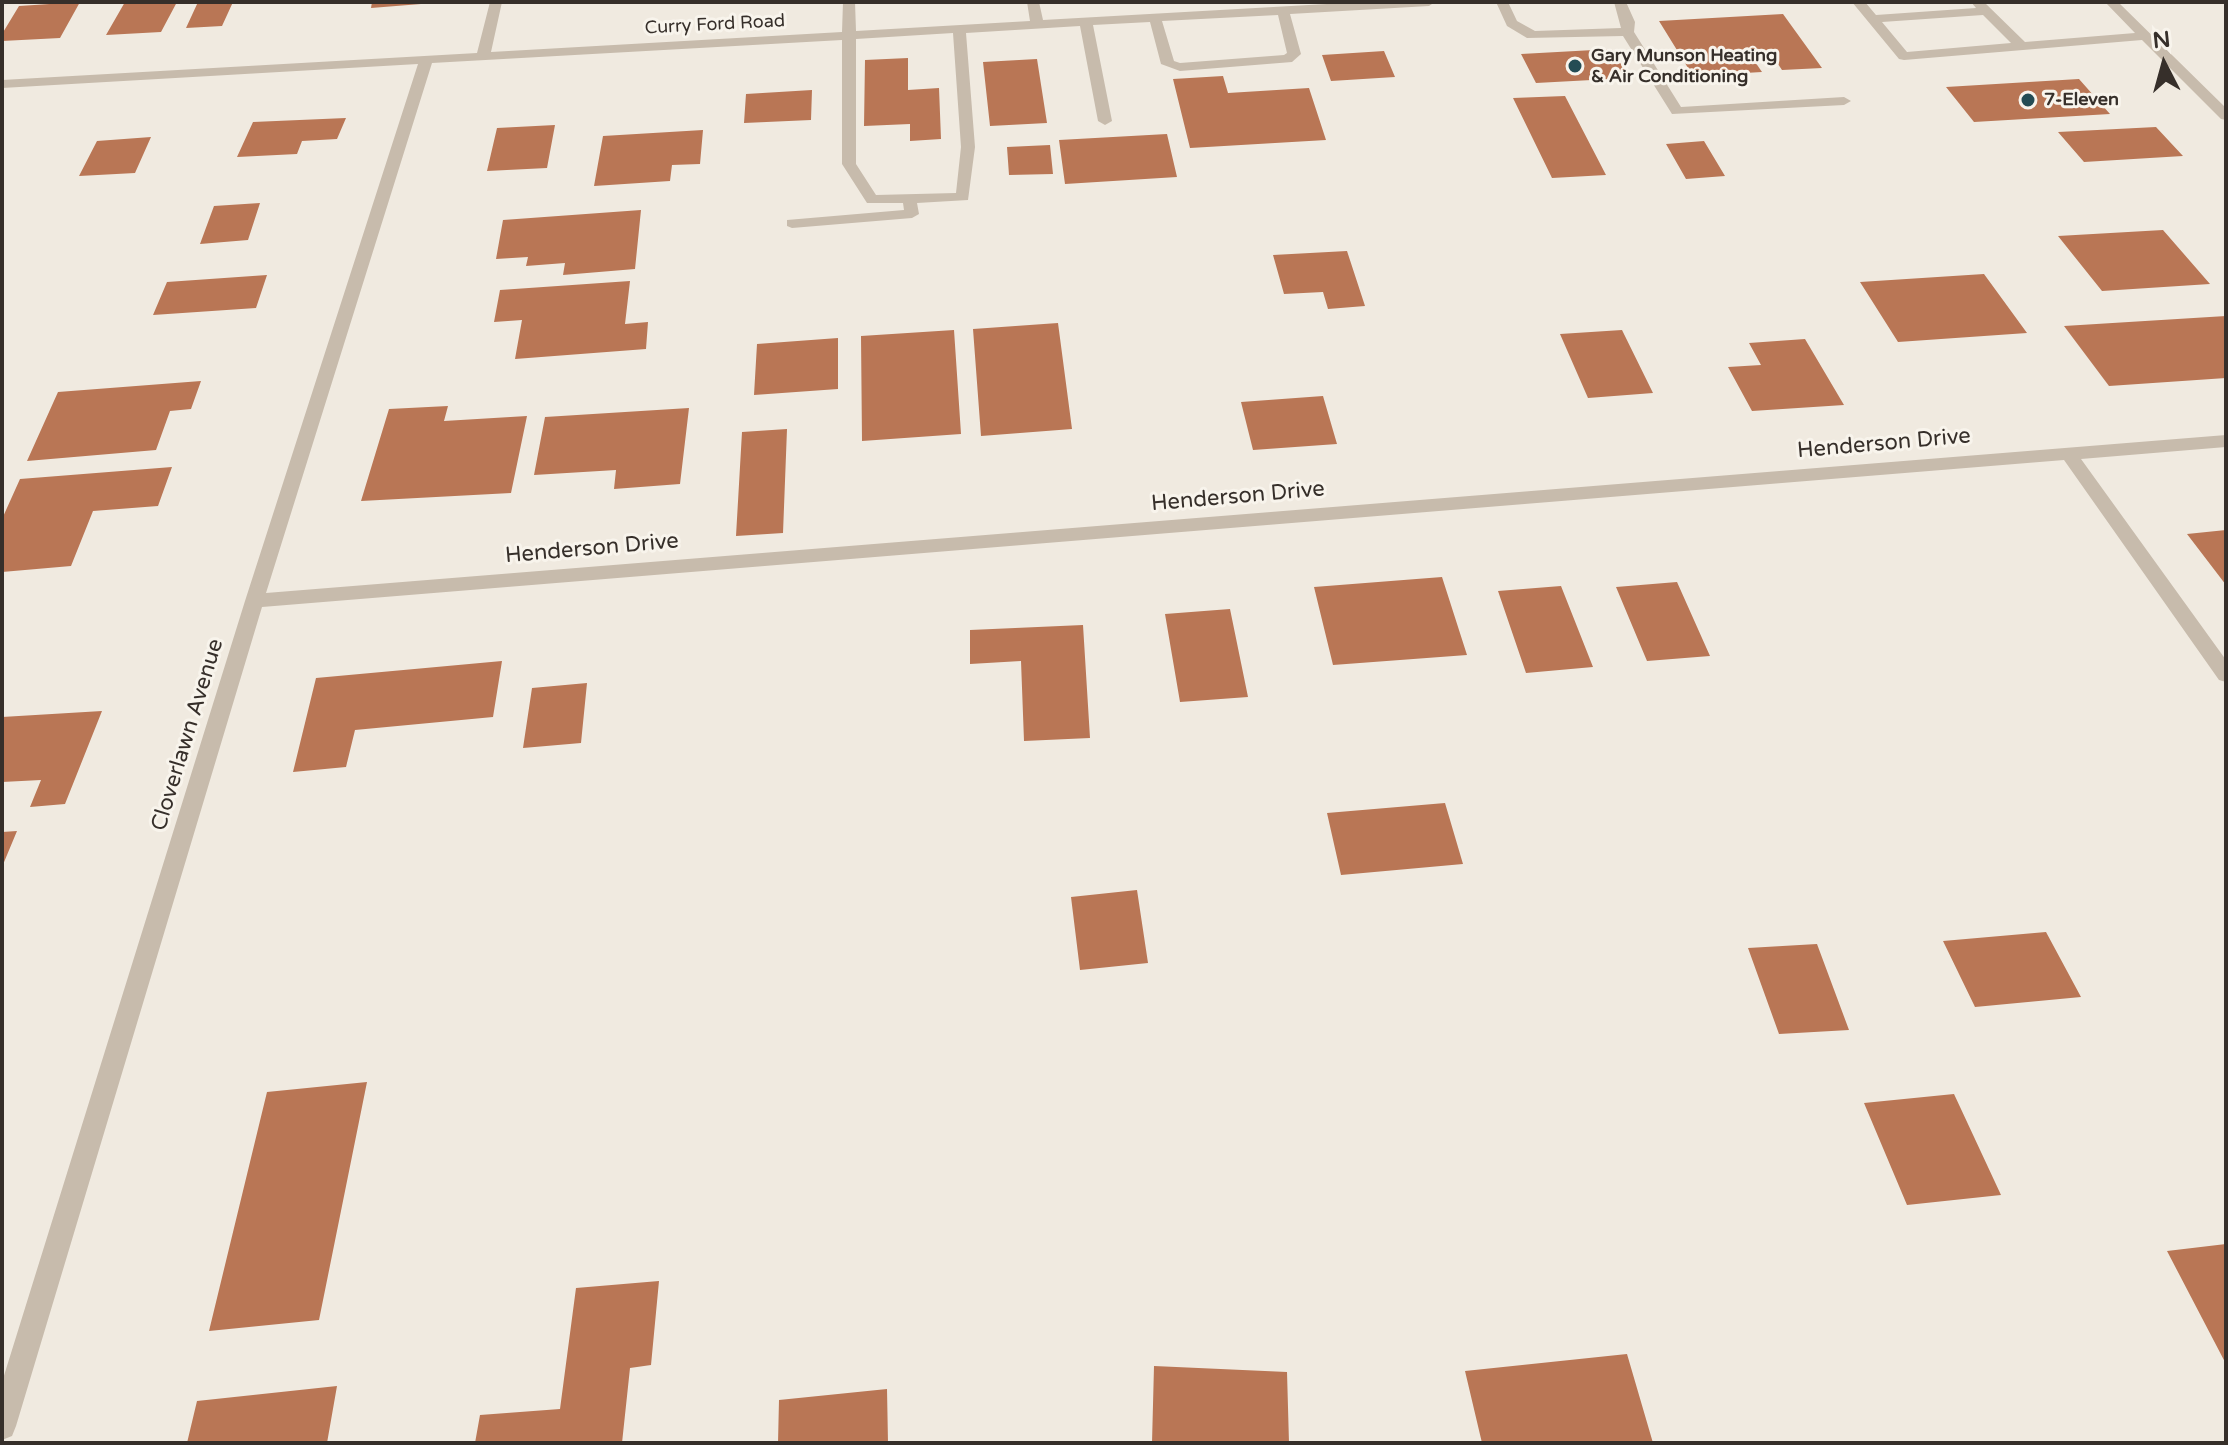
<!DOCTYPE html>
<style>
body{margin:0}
#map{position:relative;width:2228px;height:1445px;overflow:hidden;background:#f0eae0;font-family:"Varela Round",sans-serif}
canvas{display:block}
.frame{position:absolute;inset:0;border:4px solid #362f2a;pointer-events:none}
.north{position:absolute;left:2124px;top:24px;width:80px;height:80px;-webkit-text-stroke:6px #f8f4ec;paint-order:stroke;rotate:354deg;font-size:22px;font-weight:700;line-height:32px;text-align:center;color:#362f2a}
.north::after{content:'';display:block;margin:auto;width:28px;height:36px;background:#362f2a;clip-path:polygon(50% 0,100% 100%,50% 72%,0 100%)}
</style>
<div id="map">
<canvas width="2228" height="1445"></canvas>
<div class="frame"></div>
<div class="north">N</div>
</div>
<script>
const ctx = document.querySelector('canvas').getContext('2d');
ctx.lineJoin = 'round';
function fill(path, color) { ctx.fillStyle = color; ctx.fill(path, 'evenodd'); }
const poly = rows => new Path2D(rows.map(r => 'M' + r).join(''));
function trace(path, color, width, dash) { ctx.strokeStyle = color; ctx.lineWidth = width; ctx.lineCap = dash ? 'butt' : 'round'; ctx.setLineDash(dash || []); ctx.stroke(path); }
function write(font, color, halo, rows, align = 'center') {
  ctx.font = font + ' "Varela Round",sans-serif'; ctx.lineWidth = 6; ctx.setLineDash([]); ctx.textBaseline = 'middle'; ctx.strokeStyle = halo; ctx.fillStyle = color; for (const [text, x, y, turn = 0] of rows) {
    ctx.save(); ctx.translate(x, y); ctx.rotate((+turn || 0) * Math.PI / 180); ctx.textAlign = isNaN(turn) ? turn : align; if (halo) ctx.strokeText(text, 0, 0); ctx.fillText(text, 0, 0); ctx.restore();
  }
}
const building = poly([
 [80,2,60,38,2,41,2,34,19,6],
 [125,2,177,2,161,32,106,35],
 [198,2,233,2,222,26,186,28],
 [372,2,421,2,421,4,371,8],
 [1783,14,1822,68,1782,70,1772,55,1751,56,1762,72,1693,76,1659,21],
 [1612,49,1629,78,1536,83,1521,54],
 [1384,51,1395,77,1331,81,1322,55],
 [908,58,908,90,939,88,941,139,910,141,910,124,864,126,865,60],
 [1037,59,1047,123,990,126,983,62],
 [1223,76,1228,93,1309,88,1326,140,1190,148,1173,79],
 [2079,79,2110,114,1974,122,1946,87],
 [812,90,811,120,744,123,746,94],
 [1565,96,1606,175,1552,178,1513,98],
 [346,118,337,139,302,141,297,154,237,157,253,122],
 [555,125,547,168,487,171,497,128],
 [2156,127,2183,156,2084,162,2058,132],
 [703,130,700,164,672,165,670,181,594,186,603,136],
 [1167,134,1177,177,1065,184,1059,140],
 [151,137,135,173,79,176,97,141],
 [1704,141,1725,176,1686,179,1666,144],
 [1050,145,1053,174,1009,175,1007,147],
 [260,203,248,240,200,244,214,206],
 [641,210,635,269,563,275,565,263,526,266,528,257,496,259,503,220],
 [2163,230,2210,284,2102,291,2058,236],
 [1347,251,1365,306,1328,309,1323,292,1284,294,1273,255],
 [1984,274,2027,333,1898,342,1860,282],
 [267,275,256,308,153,315,167,282],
 [630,281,625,324,648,322,646,349,515,359,522,320,494,322,500,290],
 [2226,316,2226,378,2109,386,2064,326],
 [1058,323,1072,429,981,436,973,329],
 [954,330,961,434,862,441,861,336],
 [1622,330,1653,393,1588,398,1560,334],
 [838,338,838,389,754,395,757,344],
 [1805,339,1844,405,1752,411,1728,367,1761,365,1749,343],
 [201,381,191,409,170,411,156,450,27,461,58,392],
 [1323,396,1337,444,1253,450,1241,402],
 [448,406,444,421,527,416,511,493,361,501,389,409],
 [689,408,680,484,614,489,616,470,534,475,545,417],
 [787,429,783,533,736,536,742,432],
 [172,467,158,506,93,511,71,566,2,572,2,519,20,479],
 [2226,530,2226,585,2187,534],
 [1442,577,1467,655,1333,665,1314,587],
 [1677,582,1710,656,1647,661,1616,587],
 [1561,586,1593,667,1526,673,1498,591],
 [1230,609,1248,697,1180,702,1165,614],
 [1083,625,1090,738,1024,741,1021,661,970,664,970,630],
 [502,661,493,717,355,730,346,767,293,772,316,678],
 [587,683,581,743,523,748,532,688],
 [102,711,65,804,30,807,41,780,2,782,2,717],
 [1445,803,1463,864,1341,875,1327,813],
 [17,831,2,867,2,832],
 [1137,890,1148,963,1080,970,1071,897],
 [2046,932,2081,997,1975,1007,1943,941],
 [1817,944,1849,1030,1779,1034,1748,948],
 [367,1082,319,1320,209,1331,267,1092],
 [1954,1094,2001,1195,1907,1205,1864,1103],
 [2226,1244,2226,1364,2167,1251],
 [659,1281,651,1365,630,1368,622,1443,475,1443,480,1415,560,1409,576,1288],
 [1627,1354,1653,1443,1482,1443,1465,1371],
 [1154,1366,1287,1372,1289,1443,1152,1443],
 [337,1386,327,1443,187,1443,197,1401],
 [887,1389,888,1443,778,1443,779,1400]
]);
const minor = poly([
 [490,2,502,2,491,52,842,32,843,2,855,2,856,31,1030,21,1027,2,1039,2,1043,20,1362,2,1435,2,1429,6,1290,14,1301,54,1292,62,1180,71,1161,64,1150,22,1093,25,1112,121,1105,125,1098,121,1080,26,966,33,975,147,968,200,917,203,919,214,912,218,792,228,787,226,787,220,904,210,903,203,867,203,842,164,842,40,432,63,266,593,2226,435,2226,447,2081,459,2226,660,2226,682,2219,680,2064,460,262,607,16,1426,12,1436,2,1440,2,1382,245,601,418,64,2,88,2,80,477,53,490,2],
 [1278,15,1287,53,1284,55,1180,63,1174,61,1162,21,1278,15],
 [953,33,961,147,956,193,876,195,856,164,856,39,953,33],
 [1496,2,1508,2,1517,21,1535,31,1621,28,1614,2,1626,2,1635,22,1634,32,1681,107,1844,97,1851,101,1844,105,1672,114,1623,36,1527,38,1507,26,1496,2],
 [1852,2,1865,2,1876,15,1976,8,1971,2,1984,2,2025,42,2135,33,2105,2,2118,2,2226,108,2226,120,2221,119,2142,40,1904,60,1899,59,1852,2],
 [1983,15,2011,43,1907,52,1882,22,1983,15]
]);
const markers = [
 [1575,66,8,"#244c54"],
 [2028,100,8,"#244c54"]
];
const farStreetnames = [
 ["Curry Ford Road",715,25,-3]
];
const farPoinames = [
 ["Gary Munson Heating",1591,56],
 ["& Air Conditioning",1591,77],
 ["7-Eleven",2044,100]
];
const streetNames = [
 ["Henderson Drive",1884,444,-5],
 ["Henderson Drive",1238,497,-5],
 ["Henderson Drive",592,549,-5],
 ["Cloverlawn Avenue",188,735,-73]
];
fill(building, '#b97655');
fill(minor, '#c7bbac');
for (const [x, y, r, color] of markers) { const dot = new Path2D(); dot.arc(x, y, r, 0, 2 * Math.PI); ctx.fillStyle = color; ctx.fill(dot); trace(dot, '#f8f4ec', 3); }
write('18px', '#362f2a', '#f8f4ec', farStreetnames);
write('bold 18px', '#362f2a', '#f8f4ec', farPoinames, 'left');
write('22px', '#362f2a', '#f8f4ec', streetNames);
</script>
